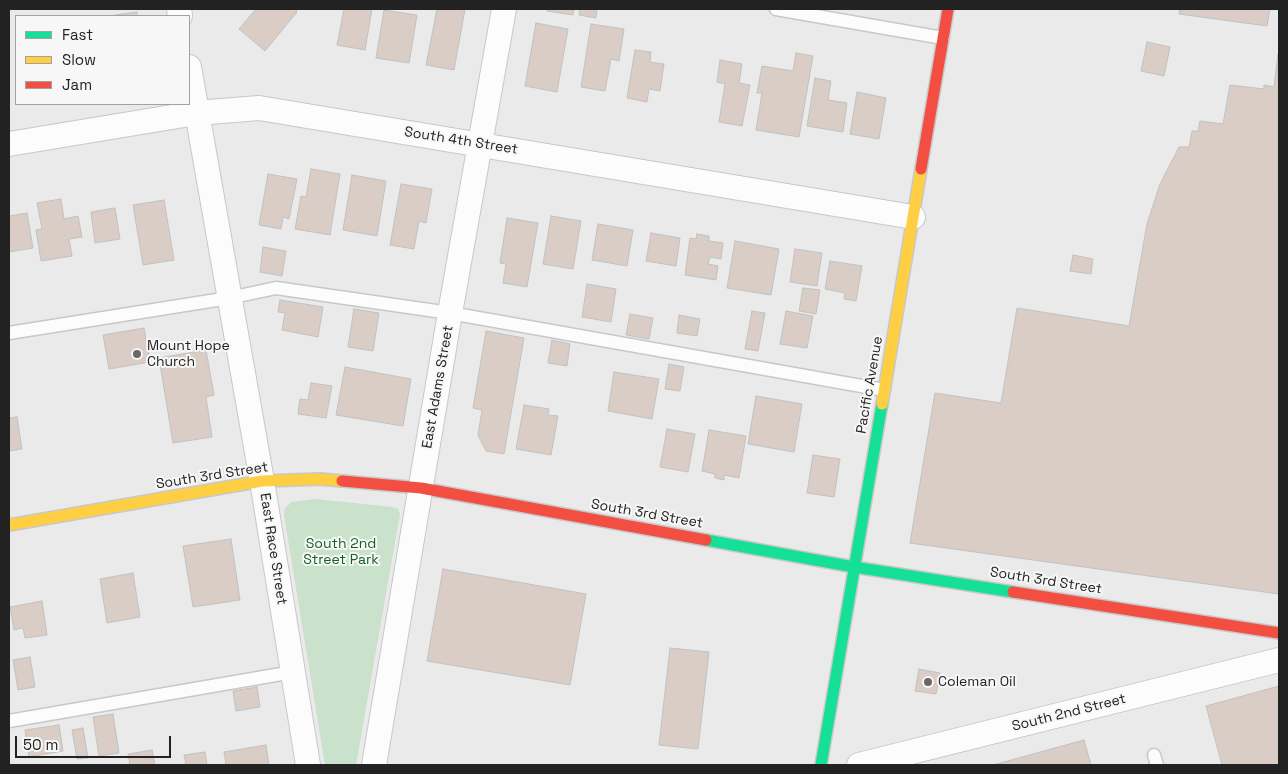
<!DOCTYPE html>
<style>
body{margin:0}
#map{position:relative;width:1288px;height:774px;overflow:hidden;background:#eaeaeb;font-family:"Space Grotesk",sans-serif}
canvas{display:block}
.frame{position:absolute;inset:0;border:10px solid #222223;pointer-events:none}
.legend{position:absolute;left:15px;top:15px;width:175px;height:90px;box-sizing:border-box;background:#f7f7f8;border:1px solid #a2a2a3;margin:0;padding:6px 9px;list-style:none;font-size:15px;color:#222223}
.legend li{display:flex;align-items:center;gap:10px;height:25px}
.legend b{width:25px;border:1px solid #a2a2a3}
.scale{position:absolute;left:15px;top:736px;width:156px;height:22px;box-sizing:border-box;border:2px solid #222223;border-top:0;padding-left:6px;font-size:15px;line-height:18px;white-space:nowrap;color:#222223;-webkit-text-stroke:4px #f7f7f8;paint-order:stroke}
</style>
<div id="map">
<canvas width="1288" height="774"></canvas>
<div class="frame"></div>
<ul class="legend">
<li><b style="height:6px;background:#16e098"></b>Fast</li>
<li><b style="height:6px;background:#ffcf43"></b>Slow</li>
<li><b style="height:6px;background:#f24e42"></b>Jam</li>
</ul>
<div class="scale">50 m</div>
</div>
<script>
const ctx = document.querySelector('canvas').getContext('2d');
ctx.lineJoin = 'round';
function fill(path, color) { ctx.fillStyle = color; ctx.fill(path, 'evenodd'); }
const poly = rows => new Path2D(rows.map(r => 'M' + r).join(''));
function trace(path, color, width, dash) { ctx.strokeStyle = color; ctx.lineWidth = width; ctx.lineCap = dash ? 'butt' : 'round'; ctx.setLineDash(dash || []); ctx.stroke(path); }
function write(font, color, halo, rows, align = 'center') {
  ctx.font = font + ' "Space Grotesk",sans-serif'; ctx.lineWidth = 4; ctx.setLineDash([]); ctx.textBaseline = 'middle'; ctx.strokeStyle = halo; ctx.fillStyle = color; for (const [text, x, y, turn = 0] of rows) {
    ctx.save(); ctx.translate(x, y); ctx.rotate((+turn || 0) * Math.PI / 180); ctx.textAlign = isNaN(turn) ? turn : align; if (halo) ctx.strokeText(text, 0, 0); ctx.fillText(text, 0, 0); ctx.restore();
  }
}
const green = poly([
 [315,499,393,507,398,509,400,514,356,765,325,765,284,515,285,508,292,502]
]);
const building = poly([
 [256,9,298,9,296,11,297,12,265,51,239,29,256,9],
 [344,9,372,9,365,50,337,45,344,9],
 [437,9,465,9,454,70,426,65,437,9],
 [548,9,574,9,573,15,547,11,548,9],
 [580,9,597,9,596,18,579,15,580,9],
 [1180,9,1270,9,1267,26,1179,14,1180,9],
 [384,10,417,15,409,63,376,58,384,10],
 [137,12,137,16,108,16,137,12],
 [536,23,568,29,557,92,525,86,536,23],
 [591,24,624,29,619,61,611,59,605,91,581,87,591,24],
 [1147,42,1170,47,1164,76,1141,71,1147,42],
 [635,50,651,52,650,62,664,64,660,91,649,89,647,102,627,98,635,50],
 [796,53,813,56,799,137,756,130,762,93,757,93,762,66,793,71,796,53],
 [1278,54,1279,594,910,543,935,393,1001,403,1017,308,1129,326,1147,224,1160,184,1179,147,1189,147,1192,131,1198,131,1200,121,1223,124,1230,85,1264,89,1264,85,1274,87,1278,54],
 [720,60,742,64,739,83,750,85,742,126,719,122,725,84,717,82,720,60],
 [815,78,831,81,828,100,847,103,843,132,807,126,815,78],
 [857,92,886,98,879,139,850,134,857,92],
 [311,169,340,174,330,235,295,229,301,196,306,197,311,169],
 [268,174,297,179,289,219,283,217,281,229,259,225,268,174],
 [352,175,386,181,377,236,343,230,352,175],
 [401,184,432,189,426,223,419,221,414,249,390,245,401,184],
 [61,199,64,219,78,216,82,237,69,239,72,256,41,261,36,230,42,229,37,203,61,199],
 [164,200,174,260,143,265,133,205,164,200],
 [115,208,120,239,95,243,91,212,115,208],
 [27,213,33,248,9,252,9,216,27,213],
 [551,216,581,221,573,269,543,264,551,216],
 [507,218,538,223,527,287,503,283,506,264,500,263,507,218],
 [598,224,633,230,627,266,592,260,598,224],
 [651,233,680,238,676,266,646,261,651,233],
 [697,234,709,236,709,241,723,243,721,259,710,257,708,264,718,266,716,280,685,275,690,238,696,239,697,234],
 [735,241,779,249,771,295,727,288,735,241],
 [263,247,286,251,282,276,260,272,263,247],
 [795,249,822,253,817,286,790,282,795,249],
 [1073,255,1093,259,1091,274,1070,271,1073,255],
 [830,261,862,266,856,301,844,299,845,293,825,289,830,261],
 [587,284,616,289,611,322,582,317,587,284],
 [803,288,820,290,816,314,799,311,803,288],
 [280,300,323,307,318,337,282,330,285,313,278,312,280,300],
 [354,309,379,313,373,351,348,347,354,309],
 [752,311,765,313,758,351,745,349,752,311],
 [786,311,813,316,807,348,780,344,786,311],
 [630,314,653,318,649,339,626,335,630,314],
 [679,315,700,319,697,336,677,333,679,315],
 [144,328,150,362,109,369,103,335,144,328],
 [486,331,524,338,504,454,486,451,478,435,482,410,473,408,486,331],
 [552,340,570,344,567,366,548,363,552,340],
 [206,350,214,395,206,397,212,437,173,443,159,358,206,350],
 [669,364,684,367,680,391,665,389,669,364],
 [345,367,411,379,403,426,336,415,345,367],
 [614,372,659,379,652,419,608,411,614,372],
 [311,383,332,386,326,418,298,414,300,399,308,400,311,383],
 [756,396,802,404,794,452,748,444,756,396],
 [524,405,549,409,548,415,558,416,551,455,516,449,524,405],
 [17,417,22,449,9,451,9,418,17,417],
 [667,429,695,434,688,472,660,467,667,429],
 [709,430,746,436,739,478,724,475,724,480,715,478,715,474,702,471,709,430],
 [813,455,840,459,834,497,807,493,813,455],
 [231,539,240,600,193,607,183,546,231,539],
 [443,569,586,594,570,685,427,661,443,569],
 [133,573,140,617,107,623,100,579,133,573],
 [42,601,47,635,25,638,23,628,14,630,10,607,42,601],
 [670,648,709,652,698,749,659,745,670,648],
 [30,657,35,687,18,690,13,660,30,657],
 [919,669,940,673,936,694,915,691,919,669],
 [1279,686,1279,765,1222,765,1206,706,1279,686],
 [257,687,260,707,236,711,233,691,257,687],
 [113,714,119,753,99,756,93,717,113,714],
 [59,725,63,751,29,757,25,730,59,725],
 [83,728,88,758,77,759,72,730,83,728],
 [1084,740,1091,765,993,765,1084,740],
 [266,745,269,765,226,765,224,752,266,745],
 [152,750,155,765,130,765,128,754,152,750],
 [205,752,207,765,186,765,184,755,205,752]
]);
const lane = poly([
 [776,9,943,38],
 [9,333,229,298,276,288,450,313,884,390],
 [9,721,293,672],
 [1154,755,1157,765]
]);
const street = poly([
 [179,9,180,16],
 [189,67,262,481,308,765],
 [9,144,196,113,259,108,913,217],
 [374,765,450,313,504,9],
 [859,765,1279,660]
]);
const fast = poly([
 [706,540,854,567,1013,592],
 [821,765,882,404]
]);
const slow = poly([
 [882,404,921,169],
 [9,525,262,481,320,479,342,481]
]);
const jam = poly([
 [921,169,948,9],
 [342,481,421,488,706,540],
 [1013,592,1279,633]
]);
const markers = [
 [137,354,5,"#686869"],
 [928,682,5,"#686869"]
];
const streetNames = [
 ["South 4th Street",461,141,9],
 ["Pacific Avenue",870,385,-80],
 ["East Adams Street",438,387,-80],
 ["South 3rd Street",212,476,-9],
 ["South 3rd Street",647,514,10],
 ["East Race Street",273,549,81],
 ["South 3rd Street",1046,581,9],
 ["South 2nd Street",1069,713,-14]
];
const poiNames = [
 ["Mount Hope",147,346],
 ["Church",147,362],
 ["Coleman Oil",938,682]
];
const parkNames = [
 ["South 2nd",341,544],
 ["Street Park",341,560]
];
fill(green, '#cae1cb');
fill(building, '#d9cdc6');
trace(building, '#c1c1c1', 1);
trace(lane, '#c8c8c9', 15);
trace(street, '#c8c8c9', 26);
trace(fast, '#c8c8c9', 14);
trace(slow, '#c8c8c9', 14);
trace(jam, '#c8c8c9', 14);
trace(lane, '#fcfcfc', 12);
trace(street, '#fcfcfc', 24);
trace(fast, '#16e098', 11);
trace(slow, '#ffcf43', 11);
trace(jam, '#f24e42', 11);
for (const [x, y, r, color] of markers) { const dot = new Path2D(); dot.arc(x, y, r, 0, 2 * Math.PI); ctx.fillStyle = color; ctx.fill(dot); trace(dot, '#f7f7f8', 2); }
write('14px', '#222223', '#f7f7f8', streetNames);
write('14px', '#222223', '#f7f7f8', poiNames, 'left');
write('14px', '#146222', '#f7f7f8', parkNames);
</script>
